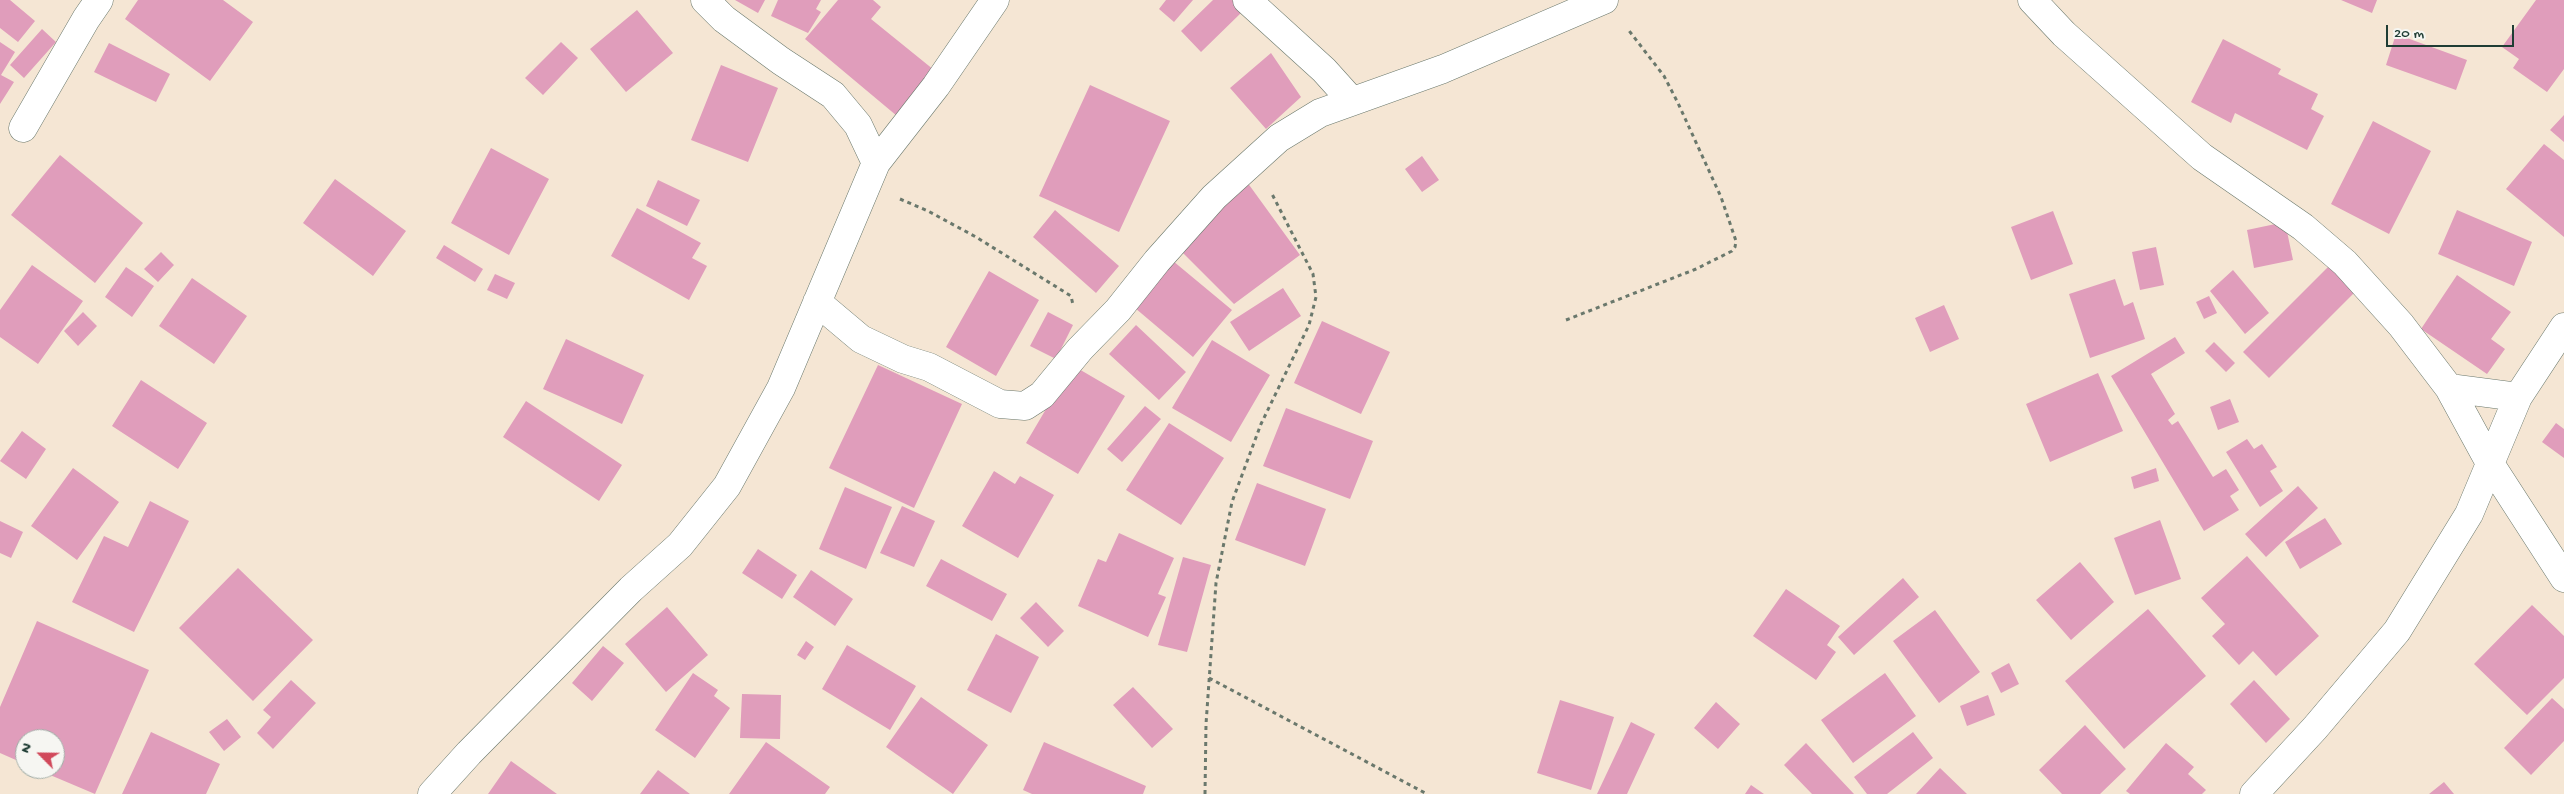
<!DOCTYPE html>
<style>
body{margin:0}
#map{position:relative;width:2564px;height:794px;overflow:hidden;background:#f5e6d4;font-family:"Gochi Hand",sans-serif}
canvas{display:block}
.north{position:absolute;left:15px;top:729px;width:50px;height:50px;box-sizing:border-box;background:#f6f6f2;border:1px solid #a0aca6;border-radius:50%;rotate:293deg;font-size:14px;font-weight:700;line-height:20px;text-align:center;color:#1f3d34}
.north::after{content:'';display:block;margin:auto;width:18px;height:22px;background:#d1495b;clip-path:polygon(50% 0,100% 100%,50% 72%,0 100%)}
.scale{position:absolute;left:2386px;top:25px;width:128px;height:22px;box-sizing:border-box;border:2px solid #1f3d34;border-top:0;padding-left:6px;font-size:15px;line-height:18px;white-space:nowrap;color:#1f3d34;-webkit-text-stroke:4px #f6f6f2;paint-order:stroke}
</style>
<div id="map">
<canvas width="2564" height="794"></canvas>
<div class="north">N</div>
<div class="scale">20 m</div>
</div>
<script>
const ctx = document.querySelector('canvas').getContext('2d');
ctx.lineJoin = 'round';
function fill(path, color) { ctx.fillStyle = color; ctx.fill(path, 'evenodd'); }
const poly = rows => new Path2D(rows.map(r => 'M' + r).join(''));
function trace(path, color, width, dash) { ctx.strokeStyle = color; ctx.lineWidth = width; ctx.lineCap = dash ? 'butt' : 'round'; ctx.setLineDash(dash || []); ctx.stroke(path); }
const building = poly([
 [0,0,10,0,35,21,18,42,0,28],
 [138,0,223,0,253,22,210,81,125,19],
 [735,0,765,0,758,13],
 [778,0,821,0,816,9,821,12,808,33,771,16],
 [838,0,873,0,881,7,871,19,934,70,897,116,805,39],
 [1166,0,1193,0,1174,22,1159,9],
 [1213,0,1232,0,1243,11,1201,52,1181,31],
 [2341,0,2377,0,2372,13],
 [2536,0,2564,0,2564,69,2547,92,2513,68,2519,59,2502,47],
 [637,10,673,53,626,92,590,49],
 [42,29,56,42,24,78,10,65],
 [2396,34,2467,60,2456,90,2386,65],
 [2223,39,2281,69,2278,74,2318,94,2311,109,2324,116,2307,150,2235,113,2231,123,2191,102],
 [0,42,15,52,1,75,14,82,0,104],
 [561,42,578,58,543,95,525,78],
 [109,43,170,74,156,102,94,72],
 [1271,53,1301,97,1266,129,1230,88],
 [721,65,778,88,748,162,691,140],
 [1090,85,1170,121,1119,232,1039,196],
 [2564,115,2564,142,2550,130],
 [2373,121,2431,151,2389,234,2331,204],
 [2544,144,2564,160,2564,237,2506,189],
 [491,148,549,179,509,255,451,223],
 [60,155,143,223,95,283,11,215],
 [1422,156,1439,180,1422,192,1405,169],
 [335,179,406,231,373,276,303,223],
 [658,180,700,200,687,226,646,206],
 [1247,182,1300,255,1234,304,1181,251],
 [637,208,701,243,692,258,707,266,689,300,611,256],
 [1055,210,1119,266,1096,293,1033,237],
 [2457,210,2532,242,2514,286,2438,254],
 [2053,211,2073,264,2031,280,2011,227],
 [2285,222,2293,260,2254,268,2247,230],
 [444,245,483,269,475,282,436,258],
 [2156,247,2164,285,2140,290,2132,252],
 [161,252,174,265,158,282,144,269],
 [1173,261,1232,310,1193,357,1135,308],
 [32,265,83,301,38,364,0,337,0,310],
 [2329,266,2355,292,2269,378,2243,352],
 [126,267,154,286,132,317,105,297],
 [2233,270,2269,313,2245,334,2210,291],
 [989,271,1039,300,996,376,946,347],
 [495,274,515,283,507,299,487,290],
 [2457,275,2511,312,2491,339,2505,349,2487,374,2421,329],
 [192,278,247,316,214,364,159,326],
 [2115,279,2124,306,2133,302,2145,339,2090,358,2069,294],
 [1283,288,1301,316,1249,351,1230,322],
 [2209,296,2217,313,2204,319,2196,302],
 [1944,305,1959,339,1930,352,1915,318],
 [83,312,97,326,78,346,64,331],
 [1048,312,1073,325,1056,359,1030,346],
 [1322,321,1390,352,1361,414,1294,383],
 [1136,325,1186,372,1159,400,1109,354],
 [2175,337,2185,353,2151,374,2175,414,2168,420,2172,425,2178,421,2213,477,2226,469,2239,490,2230,496,2239,510,2204,531,2111,376],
 [566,339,644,375,622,424,543,389],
 [1212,340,1270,375,1231,442,1172,408],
 [2214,342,2235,363,2226,372,2205,351],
 [878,365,962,404,914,508,829,468],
 [1072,365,1125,396,1078,474,1026,443],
 [2098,373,2123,431,2050,462,2026,404],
 [141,380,207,423,178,469,112,426],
 [2230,399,2239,422,2218,430,2210,407],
 [526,401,622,465,599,501,503,437],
 [1145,406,1161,419,1122,462,1107,449],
 [1286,408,1373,441,1350,499,1263,466],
 [1169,423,1224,458,1181,525,1126,490],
 [2556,423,2564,429,2564,458,2542,442],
 [22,431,46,449,26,479,0,461],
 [2247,439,2254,449,2262,444,2277,467,2270,471,2283,491,2260,507,2226,452],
 [73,468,119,502,77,560,31,526],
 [2156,468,2159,481,2134,489,2131,477],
 [994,471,1015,484,1020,476,1054,495,1018,558,962,526],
 [1257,483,1326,509,1305,566,1235,540],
 [2298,486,2318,508,2266,557,2245,534],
 [845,487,892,507,866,569,819,549],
 [150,501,189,521,134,632,72,602,104,536,128,547],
 [902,506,935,521,914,567,880,553],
 [2325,518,2342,544,2300,569,2285,542],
 [2160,520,2181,579,2135,595,2114,538],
 [0,521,23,532,11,558,0,553],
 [1119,533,1174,558,1158,594,1166,597,1148,637,1078,606,1098,559,1106,562],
 [758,549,797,575,782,599,742,573],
 [2247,556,2319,636,2276,676,2253,651,2239,665,2212,636,2225,624,2201,598],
 [1183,557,1211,565,1187,652,1158,645],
 [941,559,1007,594,992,621,926,586],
 [2080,562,2114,602,2071,640,2036,600],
 [238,568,313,640,253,701,179,628],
 [811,570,853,599,835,626,793,597],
 [1903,578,1919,597,1854,655,1838,637],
 [1786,589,1840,626,1827,645,1836,652,1816,680,1753,636],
 [1036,602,1064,631,1048,647,1020,618],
 [2532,605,2564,636,2564,678,2527,715,2474,664],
 [667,607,708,655,666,692,625,644],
 [2148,609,2206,676,2124,749,2065,681],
 [1935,610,1980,672,1939,703,1893,641],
 [37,621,149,670,95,794,36,769,55,769,55,739,25,739,25,764,0,753,0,707],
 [996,634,1039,657,1011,713,967,690],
 [806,641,814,647,805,660,797,655],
 [847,645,916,686,890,730,822,689],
 [603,646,624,663,592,701,572,683],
 [2009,663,2019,684,2001,693,1991,673],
 [693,673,718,690,714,696,730,708,695,758,655,730],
 [1885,673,1916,716,1853,763,1821,720],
 [291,680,316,703,273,749,257,733,271,717,263,710],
 [2254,680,2290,719,2266,743,2230,704],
 [1133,687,1173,729,1152,748,1113,705],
 [742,694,781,695,780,739,740,738],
 [1988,695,1995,715,1967,726,1960,706],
 [921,697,988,745,953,794,886,747],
 [2552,698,2564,709,2564,741,2531,775,2504,748],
 [1560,700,1614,717,1591,790,1537,773],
 [1716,702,1740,724,1718,749,1694,728],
 [227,719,241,737,224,751,209,732],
 [1631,722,1655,734,1627,794,1597,794],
 [2085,725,2126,769,2100,794,2062,794,2039,770],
 [151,732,220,764,206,794,122,794],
 [1913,732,1933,758,1887,794,1867,794,1854,777],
 [766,742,830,787,825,794,729,794],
 [1044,742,1146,786,1143,794,1032,794,1023,790],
 [1806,743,1854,794,1812,794,1784,765],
 [2166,743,2194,767,2188,774,2206,790,2202,794,2130,794,2126,791],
 [511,761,557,794,488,794],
 [1940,768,1967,794,1916,794],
 [658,770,690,794,640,794],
 [2444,782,2454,794,2429,794],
 [1751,785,1764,794,1745,794]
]);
const path = poly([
 [900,199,928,211,976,237,1071,296,1073,305],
 [1566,320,1696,269,1732,251,1735,247,1736,241,1721,197,1678,103,1664,76,1627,28],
 [1209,678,1427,794],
 [1205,794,1206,724,1216,583,1232,502,1261,424,1309,325,1316,297,1313,274,1272,194]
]);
const street = poly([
 [705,0,724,19,781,61,833,95,858,125,876,163],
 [1247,0,1324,70,1351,100],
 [2032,0,2064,34,2202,157,2303,227,2345,263,2401,325,2449,388,2491,465,2564,578],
 [23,128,86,19,99,0],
 [817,302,861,339,903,359,929,367,1000,404,1025,406,1042,395,1080,349,1118,310,1157,261,1214,197,1279,138,1320,113,1443,69,1604,0],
 [2449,388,2518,397],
 [432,794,469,753,631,589,680,545,727,486,781,388,876,163,936,86,995,0],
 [2254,794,2315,728,2397,631,2469,514,2518,397,2564,327]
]);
fill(building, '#e09dbb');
trace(street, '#6a786c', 29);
trace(path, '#6a786c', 3, [4, 4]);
trace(street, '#fff', 28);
</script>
